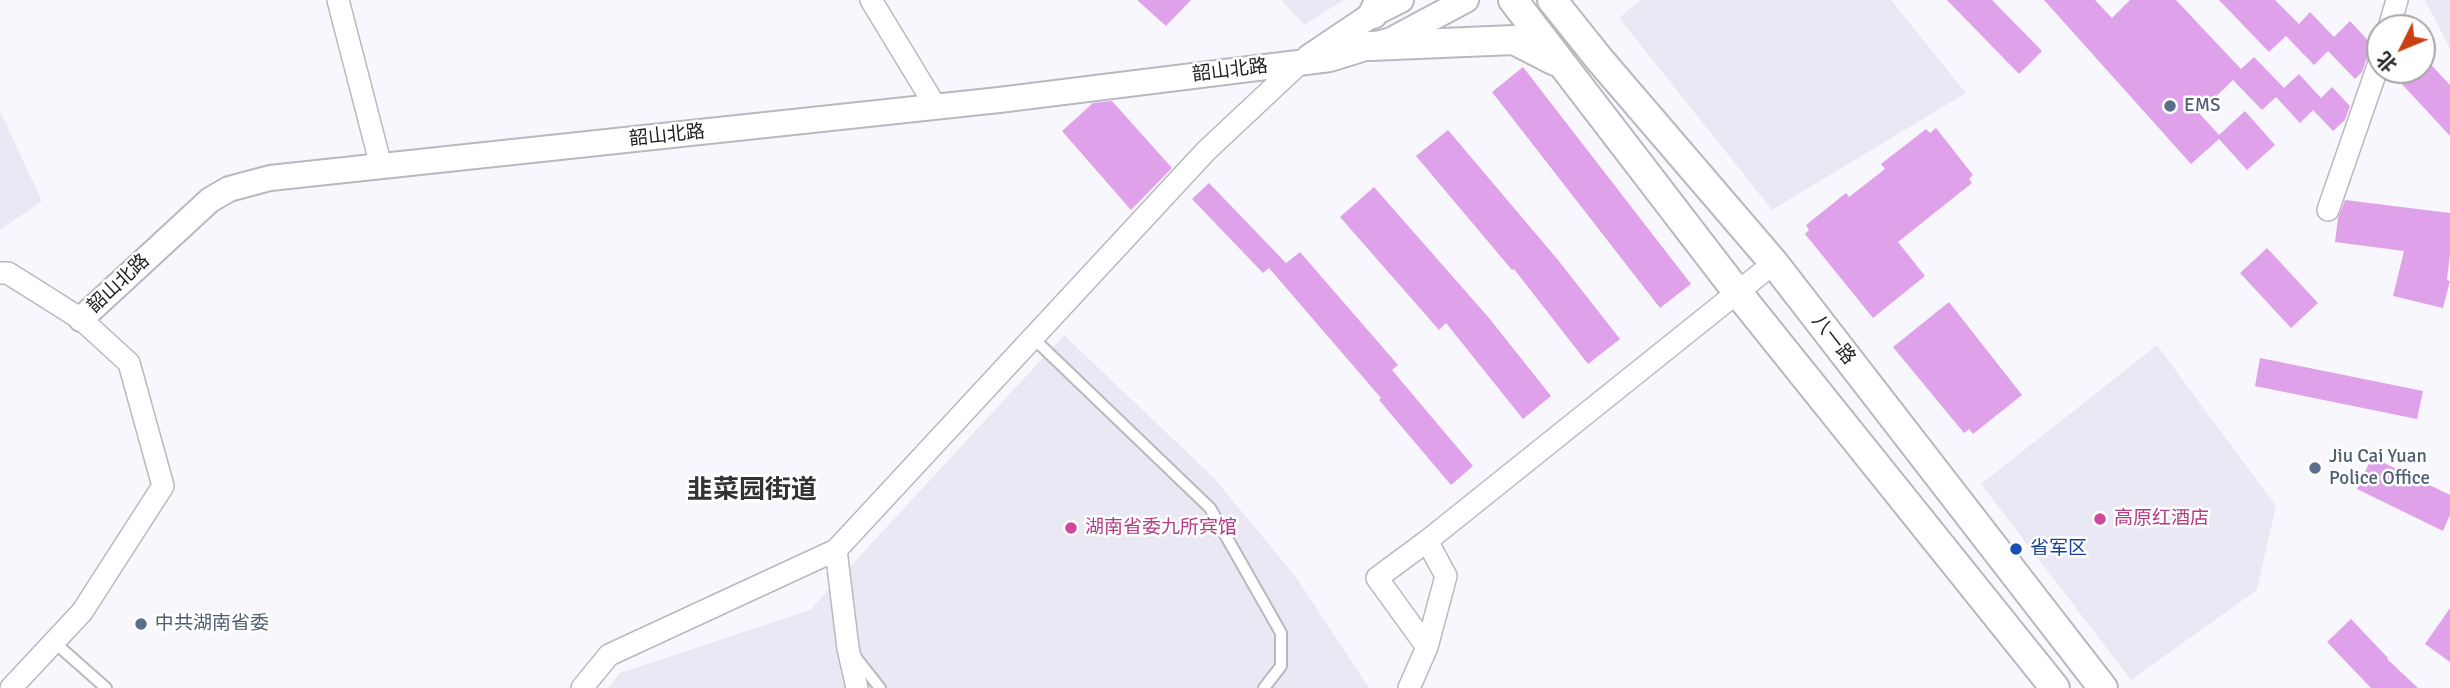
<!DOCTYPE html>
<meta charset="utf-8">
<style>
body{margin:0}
#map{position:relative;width:2450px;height:688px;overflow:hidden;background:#f9f7fe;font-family:Signika,"Noto Sans SC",sans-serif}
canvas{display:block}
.north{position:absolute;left:2366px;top:14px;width:70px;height:70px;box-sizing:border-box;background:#fff;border:2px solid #a5a5a6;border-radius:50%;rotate:227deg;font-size:19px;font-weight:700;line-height:28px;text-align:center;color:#1f1f21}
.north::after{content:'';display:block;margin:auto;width:24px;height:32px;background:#c94112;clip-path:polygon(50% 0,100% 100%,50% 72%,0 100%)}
</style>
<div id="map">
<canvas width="2450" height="688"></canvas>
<div class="north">北</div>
</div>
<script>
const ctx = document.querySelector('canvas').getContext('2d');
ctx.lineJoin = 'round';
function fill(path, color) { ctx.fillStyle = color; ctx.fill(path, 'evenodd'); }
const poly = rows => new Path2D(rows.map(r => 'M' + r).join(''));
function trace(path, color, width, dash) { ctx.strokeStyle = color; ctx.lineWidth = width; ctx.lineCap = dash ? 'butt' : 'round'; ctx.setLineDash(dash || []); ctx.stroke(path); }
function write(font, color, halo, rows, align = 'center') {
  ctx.font = font + ' Signika,"Noto Sans SC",sans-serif'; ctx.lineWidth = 5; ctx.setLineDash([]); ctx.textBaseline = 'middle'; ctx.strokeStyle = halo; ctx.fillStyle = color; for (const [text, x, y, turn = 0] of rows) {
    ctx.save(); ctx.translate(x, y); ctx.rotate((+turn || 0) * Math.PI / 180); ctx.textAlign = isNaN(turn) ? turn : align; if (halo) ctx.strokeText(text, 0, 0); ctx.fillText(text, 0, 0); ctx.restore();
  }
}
const built = poly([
 [1281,0,1344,0,1304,25],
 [1640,0,1891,0,1966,93,1772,210,1619,18],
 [2425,0,2450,0,2450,49],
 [0,111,42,201,0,230],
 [1064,335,1214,478,1296,577,1369,688,608,688,620,673,810,610],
 [2157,345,2276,506,2257,590,2131,680,1981,484]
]);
const building = poly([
 [1137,0,1191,0,1166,26],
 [1947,0,1992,0,2042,51,2019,74],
 [2044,0,2095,0,2112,18,2130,0,2176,0,2241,69,2254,57,2284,88,2299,74,2321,98,2332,87,2350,106,2345,120,2333,131,2313,110,2300,123,2276,97,2262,110,2233,80,2199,113,2219,135,2245,111,2275,145,2247,170,2219,139,2191,164],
 [2219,0,2275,0,2299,24,2310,12,2334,37,2350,21,2375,48,2368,55,2362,72,2355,79,2328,51,2314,65,2286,36,2269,52],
 [2422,55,2450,85,2450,136,2390,71,2422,70],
 [1523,67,1691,284,1660,308,1492,92],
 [1112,101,1172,168,1131,210,1062,131,1093,103],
 [1936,128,1973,175,1969,179,1972,183,1898,242,1925,276,1873,318,1805,234,1809,230,1806,225,1846,193,1849,197,1885,169,1881,164,1926,129,1930,133],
 [1448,130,1558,260,1620,339,1588,364,1514,269,1512,270,1416,156],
 [1209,183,1286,263,1300,252,1398,365,1392,370,1473,466,1451,485,1379,400,1381,398,1269,268,1263,273,1192,199],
 [1374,187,1489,318,1551,396,1523,419,1446,323,1439,330,1340,217],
 [2345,200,2450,213,2450,254,2447,280,2450,281,2443,308,2393,296,2404,251,2335,242,2338,218],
 [2267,248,2318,303,2291,328,2240,273],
 [1949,302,2022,395,1973,434,1969,429,1964,433,1893,347],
 [2260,358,2423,391,2417,419,2255,386],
 [2372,457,2450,495,2450,515,2443,531,2357,489],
 [2450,608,2450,662,2425,644],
 [2351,619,2388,658,2387,659,2418,688,2371,688,2327,642]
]);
const service = poly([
 [1033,338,1210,508,1281,633,1281,666,1264,688],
 [54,642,106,688],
 [854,655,880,688]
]);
const minor = poly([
 [338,0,381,166],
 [871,0,936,107],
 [2389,28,2397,0],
 [2328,210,2380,60],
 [0,273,8,273,81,319,129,363,163,486,82,612,11,688],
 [836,550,848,648,857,688],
 [1427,647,1377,578,1427,541,1774,263],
 [582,688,609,655,836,550,1206,151,1302,61],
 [1409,688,1427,647,1446,576,1427,541]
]);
const tertiary = poly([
 [1309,57,1373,14,1401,0],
 [81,319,210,200,229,189,270,178,999,100,1330,59,1391,40,1466,0]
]);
const secondary = poly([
 [1513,0,1738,293,2055,688],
 [1552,0,1600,60,1774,263,2103,688],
 [1373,14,1380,0],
 [1370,46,1514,40,1555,61]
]);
const markers = [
 [2170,106,7,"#5c6f8a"],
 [2315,468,7,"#5c6f8a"],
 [2100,519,7,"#d1479c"],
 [1071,528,7,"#d1479c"],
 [2016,549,7,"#1a4fb4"],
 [141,624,7,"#5c6f8a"]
];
const streetNames = [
 ["韶山北路",1230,71,-7],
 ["韶山北路",667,136,-6],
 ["韶山北路",119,284,-43],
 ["八一路",1833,340,52]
];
const serviceNames = [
 ["EMS",2184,106],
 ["Jiu Cai Yuan",2329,457],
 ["Police Office",2329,479],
 ["中共湖南省委",155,624]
];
const hotelNames = [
 ["高原红酒店",2114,519],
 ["湖南省委九所宾馆",1085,528]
];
const transitNames = [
 ["省军区",2030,549]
];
const districtNames = [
 ["韭菜园街道",752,491]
];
fill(built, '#ebe8f5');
fill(building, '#dfa1ea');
trace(service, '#bab8bf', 14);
trace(minor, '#bab8bf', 24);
trace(tertiary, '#bab8bf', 28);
trace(secondary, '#bab8bf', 32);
trace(service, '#fff', 10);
trace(minor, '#fff', 21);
trace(tertiary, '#fff', 24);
trace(secondary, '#fff', 28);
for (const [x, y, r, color] of markers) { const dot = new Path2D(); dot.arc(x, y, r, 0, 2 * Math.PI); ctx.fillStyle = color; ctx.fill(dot); trace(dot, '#fff', 2.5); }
write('19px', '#1f1f21', '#fff', streetNames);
write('19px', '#4e5e75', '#fff', serviceNames, 'left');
write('19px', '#b23c85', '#fff', hotelNames, 'left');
write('19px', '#164399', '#fff', transitNames, 'left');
write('bold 26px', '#333136', '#fff', districtNames);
</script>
